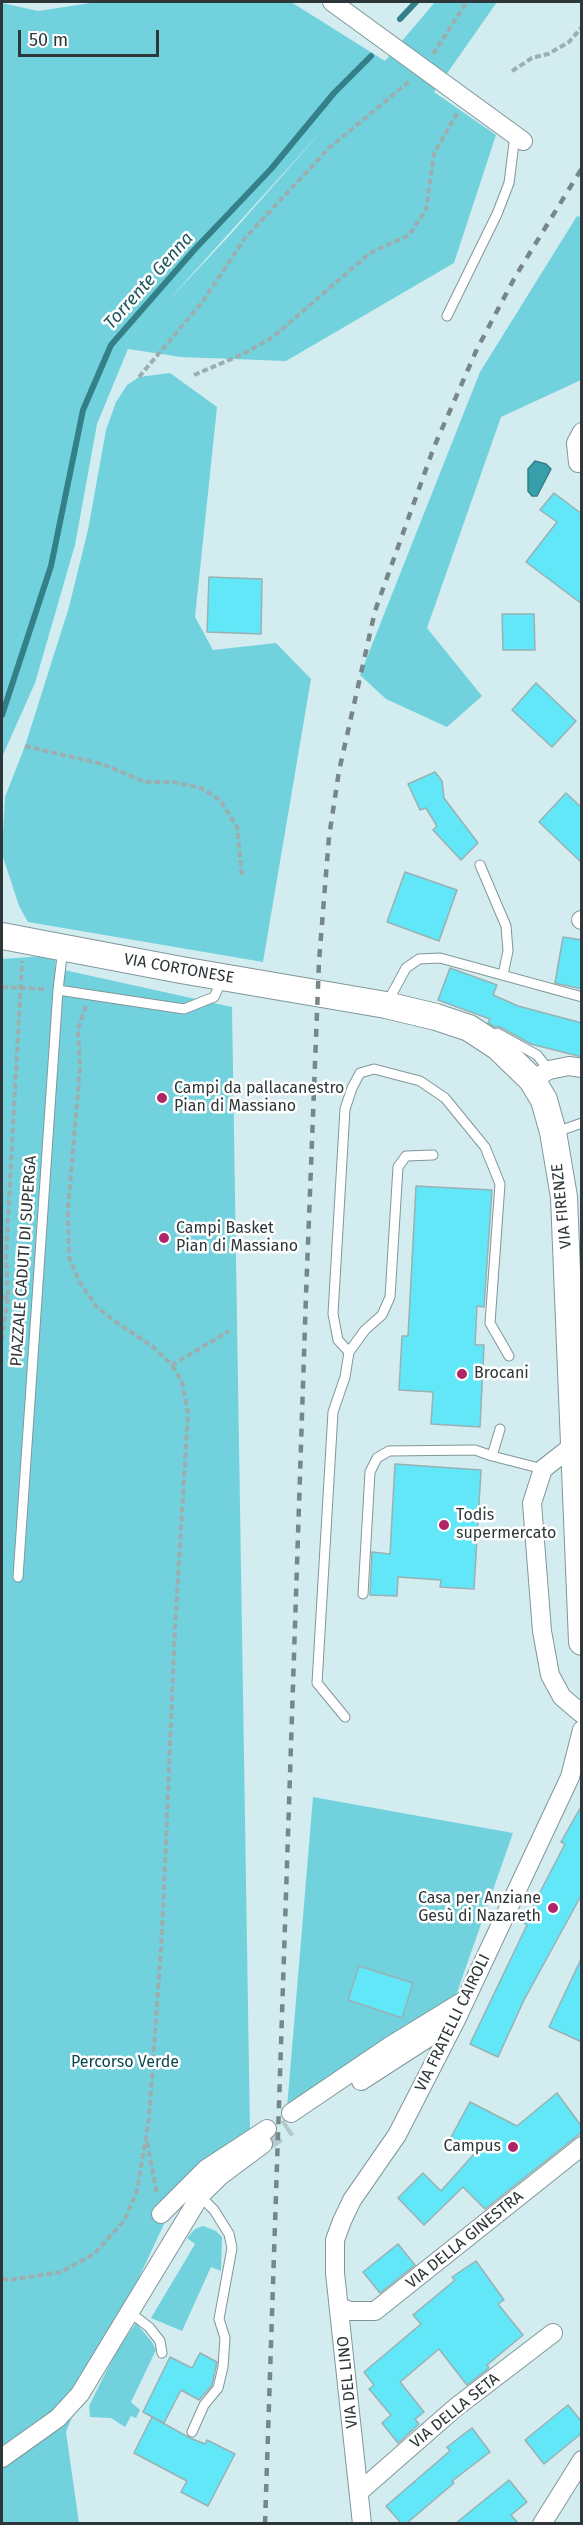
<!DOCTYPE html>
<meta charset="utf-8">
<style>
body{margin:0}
#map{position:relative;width:583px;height:2525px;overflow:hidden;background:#d3ecef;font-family:"Fira Sans",sans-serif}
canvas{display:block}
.frame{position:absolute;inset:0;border:3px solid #2d3638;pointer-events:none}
.scale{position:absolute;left:18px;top:30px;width:141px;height:27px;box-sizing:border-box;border:3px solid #2d3638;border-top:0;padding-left:8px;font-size:18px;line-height:21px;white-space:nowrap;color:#2d3638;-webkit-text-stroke:4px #fff;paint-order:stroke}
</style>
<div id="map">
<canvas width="583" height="2525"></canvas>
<div class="frame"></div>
<div class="scale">50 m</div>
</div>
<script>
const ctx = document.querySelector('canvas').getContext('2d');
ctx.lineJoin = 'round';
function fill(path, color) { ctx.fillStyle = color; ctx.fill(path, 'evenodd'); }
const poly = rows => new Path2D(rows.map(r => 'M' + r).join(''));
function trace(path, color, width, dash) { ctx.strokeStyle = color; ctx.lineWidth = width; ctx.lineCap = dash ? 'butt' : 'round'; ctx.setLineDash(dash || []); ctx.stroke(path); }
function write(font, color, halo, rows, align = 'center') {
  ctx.font = font + ' "Fira Sans",sans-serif'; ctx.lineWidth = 5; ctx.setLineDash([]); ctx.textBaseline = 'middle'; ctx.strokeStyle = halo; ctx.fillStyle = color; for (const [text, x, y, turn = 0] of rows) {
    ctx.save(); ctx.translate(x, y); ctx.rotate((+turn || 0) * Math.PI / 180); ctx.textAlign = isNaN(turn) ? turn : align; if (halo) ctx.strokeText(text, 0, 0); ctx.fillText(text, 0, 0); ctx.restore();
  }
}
const green = poly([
 [97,2,291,2,385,61,435,2,497,2,434,92,496,135,454,263,286,361,181,357,128,349,97,424,75,545,35,683,2,757,2,3,38,11],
 [328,124,228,237,165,304],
 [577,216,582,218,581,380,501,417,427,628,482,696,447,727,386,699,360,675,480,372],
 [170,373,217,407,195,617,213,650,276,643,311,679,263,962,28,922,19,906,2,854,5,797,25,746,69,607,88,530,106,430,116,402,127,385,139,377],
 [56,955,55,968,232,1007,250,2131,179,2192,136,2284,95,2359,66,2432,79,2523,2,2523,2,959],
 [313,1797,513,1833,454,2001,286,2120],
 [203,2226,216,2231,222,2237,221,2271,211,2267,182,2331,151,2318,195,2244,187,2238,195,2229],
 [136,2323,152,2342,156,2350,131,2402,140,2410,136,2418,131,2416,125,2427,111,2418,90,2417,89,2406,117,2350]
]);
const water = poly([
 [535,461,546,464,551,469,537,496,532,496,528,491,528,469,535,461]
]);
const stream = poly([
 [400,19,416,2],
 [2,715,51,566,83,410,111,345,195,249,271,169,334,93,371,56]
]);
const building = poly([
 [554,493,582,514,582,604,526,562,557,522,540,510,554,493],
 [209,577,262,579,261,634,207,632,209,577],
 [502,614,534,614,535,650,503,650,502,614],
 [536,683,576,721,552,747,512,710,536,683],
 [435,772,442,781,444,798,478,843,461,860,433,830,437,826,426,808,420,810,408,784,435,772],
 [566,793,582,808,582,863,539,822,566,793],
 [405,872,457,890,439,941,387,922,405,872],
 [563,937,582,940,582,989,555,983,563,937],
 [450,968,497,985,493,995,518,1006,582,1023,582,1057,531,1044,500,1027,495,1027,488,1023,490,1019,438,1000,450,968],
 [416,1186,492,1190,484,1307,477,1306,475,1345,484,1345,480,1427,431,1424,433,1392,399,1390,402,1336,408,1336,416,1186],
 [395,1464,481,1470,474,1589,440,1587,441,1580,398,1577,397,1596,370,1595,372,1552,390,1554,395,1464],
 [582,1805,582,1894,524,2000,498,2057,470,2044,527,1925,524,1923,565,1844,561,1842,582,1805],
 [582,1957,582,2042,549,2027,582,1957],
 [359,1966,413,1983,402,2018,348,2000,359,1966],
 [557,2093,582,2127,582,2132,485,2209,463,2187,424,2225,398,2198,423,2173,441,2191,475,2153,449,2141,470,2102,517,2126,557,2093],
 [398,2244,415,2265,380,2293,363,2272,398,2244],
 [476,2261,504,2300,498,2304,523,2335,487,2365,489,2368,467,2385,439,2349,400,2382,424,2412,415,2419,419,2424,398,2443,382,2423,391,2415,369,2389,374,2385,364,2372,421,2324,413,2315,455,2280,452,2277,476,2261],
 [200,2353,217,2362,212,2385,199,2400,181,2390,164,2423,143,2412,170,2357,192,2368,200,2353],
 [568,2405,582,2422,582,2433,544,2464,525,2440,568,2405],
 [152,2417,190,2438,205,2444,207,2440,235,2454,208,2506,181,2492,187,2481,134,2453,152,2417],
 [472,2428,490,2452,452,2481,454,2483,407,2523,401,2523,386,2506,450,2451,447,2447,472,2428],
 [509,2480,527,2502,511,2515,518,2523,456,2523,509,2480]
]);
const streetTunnel = poly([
 [263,2144,289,2127]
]);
const path = poly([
 [433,54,467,2],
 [512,71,532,58,548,54,569,42,582,27],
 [194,375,243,354,273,337,370,253,409,235,426,210,434,153,458,112],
 [139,377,203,301,245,238,329,148,411,80],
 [25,746,102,764,145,782,173,782,201,788,220,800,237,827,242,877],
 [2,987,45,989],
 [86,1006,78,1029,80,1068,68,1209,69,1257,79,1281,96,1306,113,1320,152,1346,172,1365,229,1331],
 [2,1297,8,1298],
 [2,1340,8,1298,6,1256,22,961],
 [147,2142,157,2193],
 [2,2279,9,2280,61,2272,94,2254,124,2221,137,2191,149,2119,162,1934,175,1627,188,1413,182,1382,172,1365]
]);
const lane = poly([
 [447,316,497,214,509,183,515,135],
 [480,865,506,926,508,951,503,975],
 [58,990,184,1009,214,997,223,978],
 [387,1003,406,968,419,959,440,958,582,997],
 [497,1033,537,1055,549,1070],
 [556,1132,582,1123],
 [349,1352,338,1340,333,1314,345,1109,352,1088,360,1073,374,1069,420,1081,445,1098,485,1147,500,1184,490,1323,509,1356],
 [500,1429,492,1456,543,1469],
 [18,1577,58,990,63,948],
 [363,1594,370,1472,377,1458,389,1451,475,1450,492,1456],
 [345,1717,317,1683,333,1412,345,1377,349,1352,365,1330,382,1315,390,1297,398,1167,406,1156,433,1155],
 [128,2311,149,2327,160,2341,162,2353],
 [192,2432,204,2405,218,2388,223,2367,225,2338,219,2319,232,2248,229,2234,214,2210,200,2196]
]);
const street = poly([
 [332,2,523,141],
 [578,463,576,443,582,432],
 [581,920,582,920],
 [532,1080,549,1070,569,1066,582,1068],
 [575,1444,543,1469,532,1503,542,1631,550,1675,562,1697,582,1714],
 [361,2081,454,2021],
 [291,2113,390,2046,465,2000],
 [161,2214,206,2169,267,2129],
 [340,2307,350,2311,375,2311,582,2146],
 [2,2458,58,2418,80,2394,200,2196,220,2176,263,2144],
 [359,2492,455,2408,553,2333],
 [362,2524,335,2273,335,2240,342,2221,352,2200,397,2135,456,2020,570,1777,582,1730],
 [542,2524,582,2460]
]);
const secondary = poly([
 [2,936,181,970,386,1005,436,1017,469,1028,498,1047,532,1080,544,1100,553,1132,564,1197,582,1642]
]);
const rail = poly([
 [265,2524,306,1295,319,961,329,837,339,771,375,611,434,447,477,349,515,277,582,168]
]);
const markers = [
 [162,1098,6,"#ae2669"],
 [164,1238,6,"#ae2669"],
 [462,1374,6,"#ae2669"],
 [444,1525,6,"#ae2669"],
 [553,1908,6,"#ae2669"],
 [513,2147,6,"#ae2669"]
];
const streetNames = [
 ["VIA CORTONESE",179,969,10],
 ["VIA FIRENZE",562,1206,-96],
 ["PIAZZALE CADUTI DI SUPERGA",24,1261,-86],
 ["VIA FRATELLI CAIROLI",453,2023,-64],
 ["VIA DELLA GINESTRA",465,2240,-39],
 ["VIA DEL LINO",348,2382,-96],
 ["VIA DELLA SETA",455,2411,-39]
];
const poiNames = [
 ["Campi da pallacanestro",174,1089],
 ["Pian di Massiano",174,1107],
 ["Campi Basket",176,1229],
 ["Pian di Massiano",176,1247],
 ["Brocani",474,1374],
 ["Todis",456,1516],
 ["supermercato",456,1534],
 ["Casa per Anziane",541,1899,"right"],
 ["Gesù di Nazareth",541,1917,"right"],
 ["Campus",501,2147,"right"]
];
const parkNames = [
 ["Percorso Verde",125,2063]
];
const waterNames = [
 ["Torrente Genna",149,281,-48]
];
fill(green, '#71d2de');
fill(water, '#379faa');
trace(water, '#348088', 1.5);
trace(stream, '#348088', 6);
fill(building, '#61e7f7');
trace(building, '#99b1b4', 1.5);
trace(streetTunnel, '#b2c8ca', 18, [18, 9]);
trace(lane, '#80979a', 11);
trace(street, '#80979a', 20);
trace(secondary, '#80979a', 28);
trace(path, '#9bafb1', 4, [6, 3]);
trace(lane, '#fff', 9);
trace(street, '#fff', 18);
trace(secondary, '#fff', 26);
trace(rail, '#778789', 4.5, [8, 8]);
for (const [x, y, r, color] of markers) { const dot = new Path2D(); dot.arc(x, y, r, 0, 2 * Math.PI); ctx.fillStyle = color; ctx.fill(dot); trace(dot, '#fff', 2); }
write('16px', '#2d3638', '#fff', streetNames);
write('16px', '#2d3638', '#fff', poiNames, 'left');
write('16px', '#08474e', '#fff', parkNames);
write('italic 18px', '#1e575e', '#fff', waterNames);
</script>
